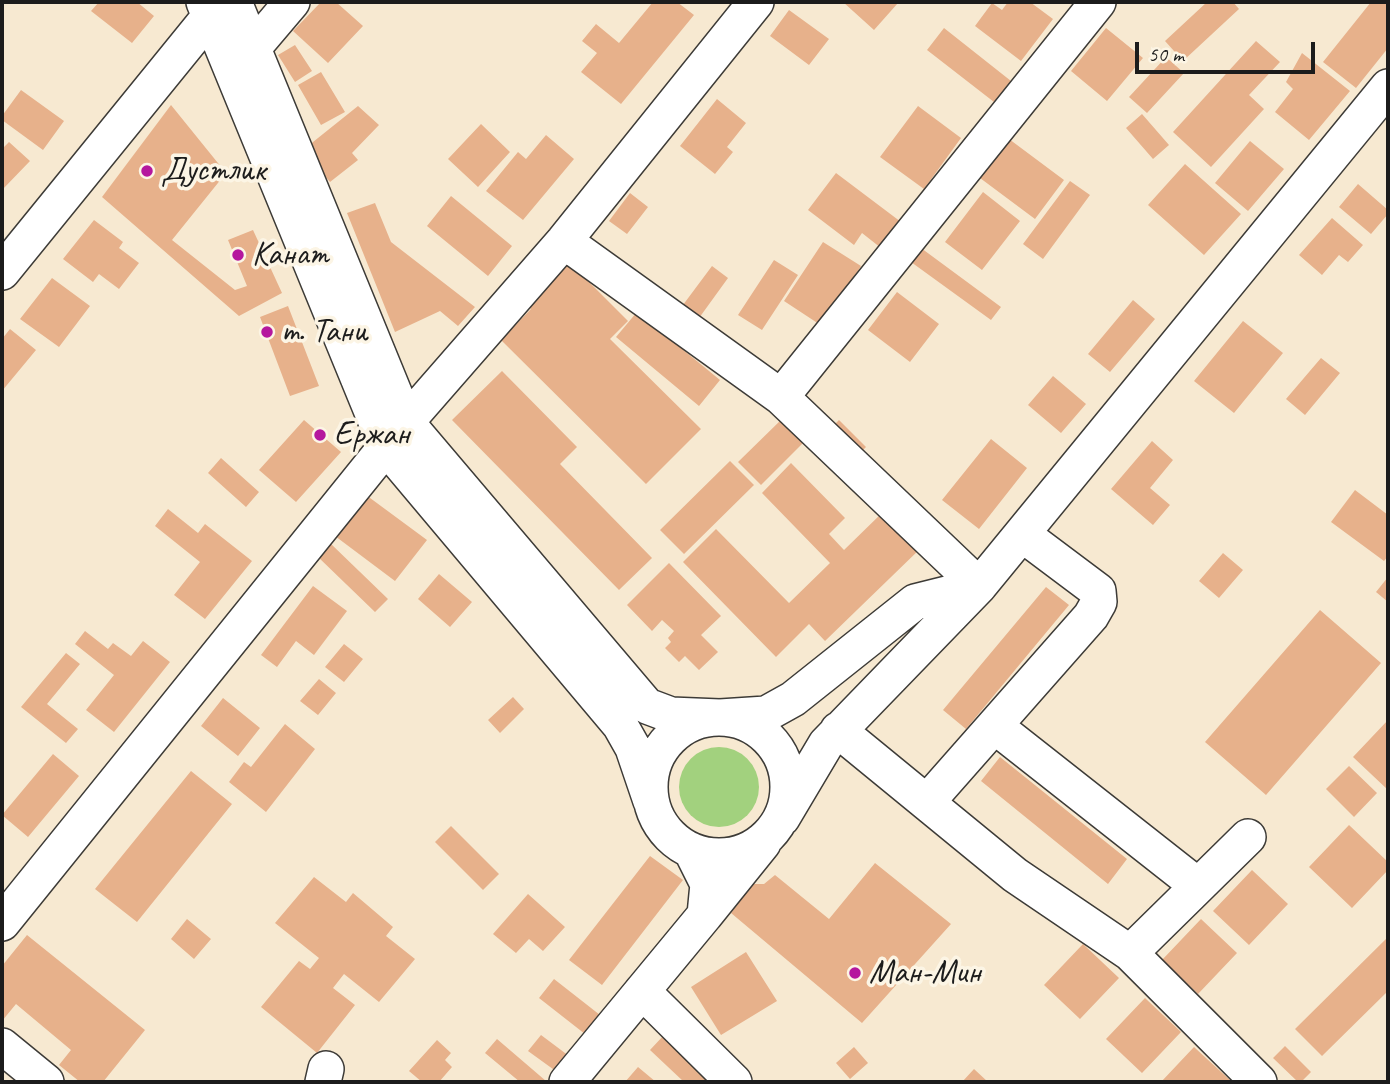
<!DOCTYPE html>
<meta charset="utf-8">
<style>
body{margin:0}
#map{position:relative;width:1390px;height:1084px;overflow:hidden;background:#f7e9d1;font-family:Caveat,sans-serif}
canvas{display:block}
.frame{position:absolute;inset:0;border:4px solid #1c1c1c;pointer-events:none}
.scale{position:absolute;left:1135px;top:42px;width:180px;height:32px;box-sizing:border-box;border:4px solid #1c1c1c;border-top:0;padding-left:9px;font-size:21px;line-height:24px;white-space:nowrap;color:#1c1c1c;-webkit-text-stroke:5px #fcf5e5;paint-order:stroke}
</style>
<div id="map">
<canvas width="1390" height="1084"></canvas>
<div class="frame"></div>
<div class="scale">50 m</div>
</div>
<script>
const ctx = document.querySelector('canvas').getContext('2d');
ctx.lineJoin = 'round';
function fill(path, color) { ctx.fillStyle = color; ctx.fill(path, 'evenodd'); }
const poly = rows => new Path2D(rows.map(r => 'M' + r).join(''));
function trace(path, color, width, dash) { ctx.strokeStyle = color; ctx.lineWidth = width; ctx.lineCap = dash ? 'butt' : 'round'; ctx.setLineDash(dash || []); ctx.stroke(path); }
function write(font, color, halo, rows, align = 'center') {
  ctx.font = font + ' Caveat,sans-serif'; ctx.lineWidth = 7; ctx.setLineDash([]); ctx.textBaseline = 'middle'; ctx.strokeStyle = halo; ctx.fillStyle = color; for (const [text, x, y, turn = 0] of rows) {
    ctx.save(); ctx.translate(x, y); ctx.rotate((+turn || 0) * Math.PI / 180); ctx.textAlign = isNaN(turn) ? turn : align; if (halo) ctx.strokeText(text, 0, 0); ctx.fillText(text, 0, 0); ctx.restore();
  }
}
const green = poly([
 '679 787a40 40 0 1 1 80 0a40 40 0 1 1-80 0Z'
]);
const building = poly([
 [99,2,137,2,154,16,132,43,91,11],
 [321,2,336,2,363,26,328,63,293,31],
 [653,2,677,2,694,15,621,104,581,72,597,53,582,41,596,24,619,43],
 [843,2,896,2,898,3,874,30],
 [1008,2,1030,2,1053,19,1021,61,975,26,992,3,1002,10],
 [1207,2,1233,2,1239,9,1183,61,1165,41],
 [1371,2,1388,3,1388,48,1356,88,1323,62],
 [789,10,829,39,809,65,770,36],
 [944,28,1011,81,994,102,927,50],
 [1106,28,1143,58,1107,101,1071,71],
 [1256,41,1280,62,1249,95,1264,109,1211,167,1173,132],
 [295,45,312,71,295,82,278,55],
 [1302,53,1350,91,1309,140,1275,112,1293,89,1286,82],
 [1166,57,1184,73,1147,113,1129,97],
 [321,72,345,112,321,125,298,85],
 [21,90,64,121,43,150,2,120,2,116],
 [717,99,746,123,727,147,733,152,715,174,680,146],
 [171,105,226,173,172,240,235,290,247,286,228,240,253,230,282,293,239,316,102,197],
 [358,106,379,125,352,153,358,160,330,182,303,150],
 [918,106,961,138,924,189,880,157],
 [1142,114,1169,145,1153,159,1126,128],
 [481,124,510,152,478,187,448,159],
 [546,135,574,159,523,220,486,191,518,152,526,159],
 [1009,139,1064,180,1035,219,980,178],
 [1250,141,1284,169,1248,211,1215,183],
 [9,142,30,161,3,189,2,149],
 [1185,164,1241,214,1204,255,1148,205],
 [836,173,901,222,881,248,862,233,854,245,808,210],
 [1070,181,1090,195,1043,259,1023,244],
 [1358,184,1388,210,1388,214,1371,234,1339,207],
 [983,192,1020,221,982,270,945,242],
 [630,193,648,207,627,234,609,221],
 [451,196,512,246,488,276,427,226],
 [375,203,391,242,475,307,458,326,440,311,395,332,347,213],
 [1332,218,1363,245,1348,262,1339,255,1322,275,1299,255],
 [94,220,123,242,119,248,139,263,119,289,99,274,93,282,63,259],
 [823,242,861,266,822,326,784,301],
 [921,248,1001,307,991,320,911,262],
 [774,260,798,275,762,330,738,315],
 [569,262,628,321,610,339,701,429,646,484,501,340,531,309,526,304],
 [712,266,728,278,694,325,677,313],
 [52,278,90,306,59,347,20,319],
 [897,292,939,324,910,362,868,330],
 [1133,300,1155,319,1110,372,1088,354],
 [288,306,319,386,290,396,260,317],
 [637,312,720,380,699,406,616,337],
 [1243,321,1283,353,1234,413,1194,381],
 [10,329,36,350,2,391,2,339],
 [1321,358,1340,373,1305,415,1286,399],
 [502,371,577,447,560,464,652,558,619,590,452,420],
 [1053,376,1086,404,1061,433,1028,405],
 [783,418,805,441,761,485,738,462],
 [304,420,341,452,296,502,259,470],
 [839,420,866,447,854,459,828,431],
 [991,439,1027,468,979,529,942,500],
 [1152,441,1173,460,1150,488,1170,505,1153,525,1111,489],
 [221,458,259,492,246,507,208,473],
 [730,461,754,485,684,554,660,530],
 [791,463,845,518,829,534,844,550,885,510,922,547,825,641,809,624,776,657,683,562,716,529,789,603,830,563,762,493],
 [1355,490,1388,515,1388,556,1384,561,1331,522],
 [366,495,427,540,395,581,335,536],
 [168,509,198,533,205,524,252,561,205,619,174,595,200,562,155,526],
 [330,543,388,599,375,612,317,556],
 [1223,553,1243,570,1219,598,1199,581],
 [669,563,721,616,701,635,718,652,699,670,685,656,679,662,665,648,671,642,668,638,674,631,662,620,652,631,627,605],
 [439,574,472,602,450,627,418,599],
 [1388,577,1388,602,1376,592],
 [313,586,347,611,314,655,296,641,277,667,261,655],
 [1046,587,1069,605,966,729,943,710],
 [1320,610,1381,663,1266,795,1205,742],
 [85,631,108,649,113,643,131,656,143,641,170,662,114,732,86,710,114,675,75,644],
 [344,644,363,659,344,682,325,667],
 [66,653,80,664,47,704,78,729,66,743,21,707],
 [319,679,336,693,318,715,300,701],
 [513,697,524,709,500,733,488,720],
 [223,698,260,728,238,756,201,726],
 [1388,720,1388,790,1353,757],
 [285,724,315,749,266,812,229,782,244,762,251,767],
 [53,754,79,776,28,837,2,815],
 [1000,757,1127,859,1108,884,981,781],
 [1349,766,1377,793,1354,817,1326,789],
 [191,771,232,804,137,922,95,889],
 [1349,825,1388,862,1388,870,1352,908,1309,867],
 [451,826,499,874,483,890,435,842],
 [650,856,683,880,602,985,569,960],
 [875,863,951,924,862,1023,731,913,752,884,764,884,775,875,829,919],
 [1252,870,1288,904,1249,945,1213,911],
 [314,877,346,902,353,893,393,927,386,936,415,959,379,1002,344,974,333,988,355,1005,317,1053,261,1007,299,961,310,969,319,958,275,923],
 [528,894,565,927,543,951,529,939,516,953,493,934],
 [187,919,211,939,194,959,171,939],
 [1201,919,1237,953,1198,994,1162,960],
 [27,935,145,1030,103,1082,80,1082,59,1065,71,1050,16,1004,2,1021,2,966],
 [1388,937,1388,991,1322,1056,1295,1029],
 [1083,944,1119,978,1080,1019,1044,985],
 [746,952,777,1001,721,1035,691,987],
 [554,979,600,1015,585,1034,539,998],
 [1145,998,1181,1032,1142,1073,1106,1039],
 [541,1035,569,1056,557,1072,528,1051],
 [664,1035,714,1082,684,1082,650,1050],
 [497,1039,546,1081,544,1082,520,1082,485,1053],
 [437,1040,451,1053,445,1060,452,1067,439,1082,422,1082,409,1071],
 [1285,1046,1311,1072,1301,1082,1298,1082,1273,1058],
 [854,1047,868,1063,850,1079,836,1063],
 [1194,1047,1231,1081,1229,1082,1161,1082],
 [638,1067,656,1082,625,1082],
 [974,1069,988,1082,962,1082]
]);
const minor = poly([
 [204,2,387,448,620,725,633,748,651,801],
 [234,2,406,422,647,706,671,715,720,717,766,714,793,699,915,602,979,586,826,744,782,818],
 [253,48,292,2],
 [564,241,781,397,979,586,1388,87],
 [2,272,210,16],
 [781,397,1098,2],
 '650 787a69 69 0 1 1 138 0a69 69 0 1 1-138 0Z',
 [996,727,1198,886],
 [838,730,1015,875,1130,953,1259,1082],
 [927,802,1091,616,1099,602,1098,591,1022,534],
 [691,850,708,884,705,915,763,843],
 [2,923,406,422,564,241,756,2],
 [1130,953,1248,837],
 [642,991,734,1082],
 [2,1046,46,1082],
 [323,1082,326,1069],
 [567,1082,705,915]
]);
const markers = [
 [147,171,7,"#b5179e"],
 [238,255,7,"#b5179e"],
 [267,332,7,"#b5179e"],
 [320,435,7,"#b5179e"],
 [855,973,7,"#b5179e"]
];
const poiNames = [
 ["Дустлик",161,171],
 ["Канат",252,255],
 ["т. Тани",281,332],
 ["Ержан",334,435],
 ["Ман-Мин",869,973]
];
fill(green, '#a2d17e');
fill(building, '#e7b18b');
trace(minor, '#3d3b37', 38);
trace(minor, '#fff', 35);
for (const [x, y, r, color] of markers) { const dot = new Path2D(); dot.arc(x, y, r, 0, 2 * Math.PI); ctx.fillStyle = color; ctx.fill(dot); trace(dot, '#fcf5e5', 2.5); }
write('33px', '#1c1c1c', '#fcf5e5', poiNames, 'left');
</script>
